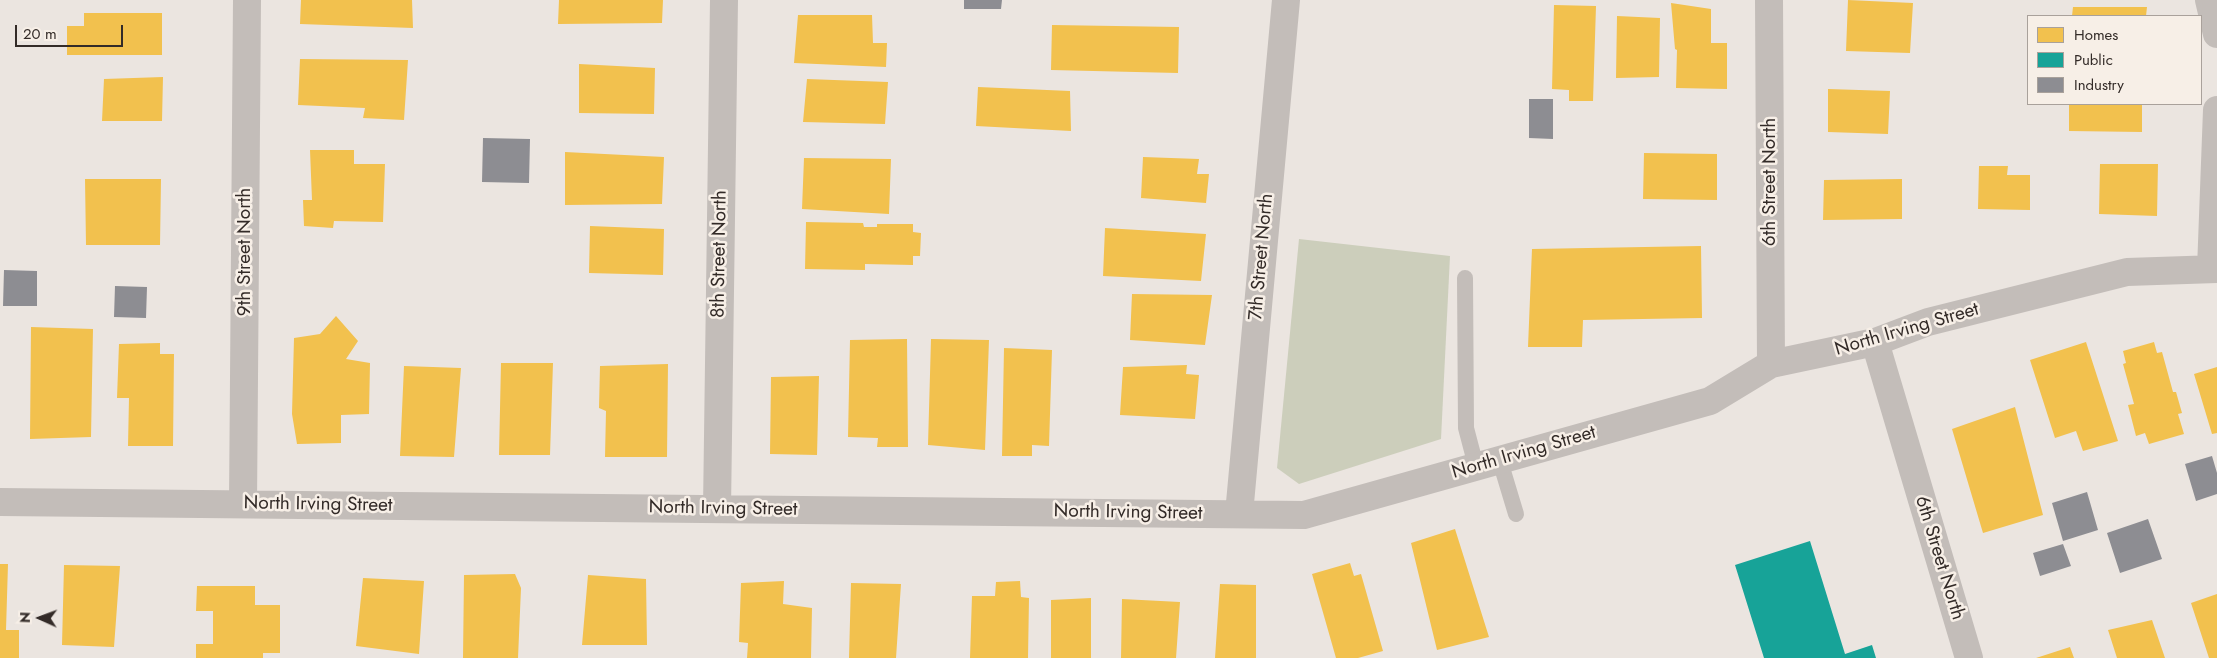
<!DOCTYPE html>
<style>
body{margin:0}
#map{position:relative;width:2217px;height:658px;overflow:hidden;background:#ebe5e0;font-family:Jost,sans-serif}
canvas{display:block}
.legend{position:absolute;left:2027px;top:15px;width:175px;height:90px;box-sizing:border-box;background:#f7efe7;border:1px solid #a9a19b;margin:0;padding:6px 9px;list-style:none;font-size:15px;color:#332b28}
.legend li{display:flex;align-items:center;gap:10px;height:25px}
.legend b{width:25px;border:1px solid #a9a19b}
.north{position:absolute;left:15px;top:593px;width:50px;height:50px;-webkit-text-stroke:4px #f7efe7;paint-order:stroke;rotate:272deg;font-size:14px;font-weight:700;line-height:20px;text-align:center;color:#332b28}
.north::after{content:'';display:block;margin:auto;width:18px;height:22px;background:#332b28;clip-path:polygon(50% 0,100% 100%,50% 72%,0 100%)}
.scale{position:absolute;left:15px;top:25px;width:108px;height:22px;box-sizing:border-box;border:2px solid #332b28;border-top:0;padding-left:6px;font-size:15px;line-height:18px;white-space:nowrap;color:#332b28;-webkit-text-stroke:4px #f7efe7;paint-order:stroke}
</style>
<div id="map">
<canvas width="2217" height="658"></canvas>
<ul class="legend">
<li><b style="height:14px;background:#f2c14e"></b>Homes</li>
<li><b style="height:14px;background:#17a398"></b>Public</li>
<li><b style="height:14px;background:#8d8d92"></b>Industry</li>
</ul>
<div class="north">N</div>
<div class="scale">20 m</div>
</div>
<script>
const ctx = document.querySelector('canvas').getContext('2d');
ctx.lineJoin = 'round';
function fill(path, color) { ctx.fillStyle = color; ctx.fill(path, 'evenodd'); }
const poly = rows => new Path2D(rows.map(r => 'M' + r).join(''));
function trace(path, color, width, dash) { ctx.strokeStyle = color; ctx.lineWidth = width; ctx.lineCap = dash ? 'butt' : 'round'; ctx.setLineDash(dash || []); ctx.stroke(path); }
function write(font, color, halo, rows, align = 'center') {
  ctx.font = font + ' Jost,sans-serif'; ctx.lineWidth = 5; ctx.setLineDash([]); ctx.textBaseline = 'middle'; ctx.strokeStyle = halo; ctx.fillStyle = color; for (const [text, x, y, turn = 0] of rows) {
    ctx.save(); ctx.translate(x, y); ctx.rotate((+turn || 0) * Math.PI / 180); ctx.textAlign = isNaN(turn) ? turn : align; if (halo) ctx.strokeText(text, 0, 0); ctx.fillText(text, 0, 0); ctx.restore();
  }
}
const green = poly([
 [1299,239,1450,256,1441,439,1299,484,1277,468]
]);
const homes = poly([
 [301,0,412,0,413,28,300,24],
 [559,0,663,0,662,23,558,24],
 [1848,0,1913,3,1910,53,1846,51],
 [1671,3,1711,9,1711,43,1727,43,1727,89,1676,88,1677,50,1675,49],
 [1554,5,1596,6,1593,101,1569,101,1569,90,1552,89],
 [2073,7,2147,7,2146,16,2072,16],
 [84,13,162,13,162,55,67,55,67,26,84,26],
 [798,15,872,15,873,43,887,43,886,67,794,63],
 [1617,16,1660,18,1659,77,1616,78],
 [1052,25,1179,27,1178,73,1051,70],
 [300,59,408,60,404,120,363,118,365,108,298,105],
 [579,64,655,68,654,114,579,113],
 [163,77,162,121,102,121,104,79],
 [807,79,888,82,885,124,803,122],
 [978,87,1070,91,1071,131,976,126],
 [1828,89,1890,91,1888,134,1828,132],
 [2069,104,2142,104,2142,132,2069,131],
 [310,150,354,150,354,164,385,164,383,222,334,221,333,228,304,226,303,200,312,200],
 [565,152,664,157,662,204,565,205],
 [1644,153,1717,154,1717,200,1643,199],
 [1143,157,1199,159,1197,174,1209,174,1206,203,1141,198],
 [804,158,891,159,889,214,802,209],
 [2100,164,2158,164,2157,216,2099,214],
 [1979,166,2008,166,2007,175,2030,175,2030,210,1978,209],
 [85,179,161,179,160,245,86,245],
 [1902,179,1902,219,1823,220,1824,180],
 [806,222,863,223,864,227,877,227,877,224,913,224,913,232,921,233,920,256,913,256,913,265,865,264,865,270,805,269],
 [590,226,664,229,663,275,589,273],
 [1105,228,1206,234,1201,281,1103,276],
 [1701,246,1702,318,1583,320,1582,347,1528,347,1532,249],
 [1132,294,1212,295,1205,345,1130,340],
 [336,316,358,341,346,359,370,363,369,414,341,415,341,443,297,444,292,414,294,338,320,334],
 [31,327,93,329,91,437,30,439],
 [907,339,908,447,877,447,878,438,848,437,850,340],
 [931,339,989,340,985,450,928,445],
 [2086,342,2118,441,2083,451,2076,431,2055,438,2030,360],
 [2154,342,2157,353,2162,352,2173,392,2176,392,2182,413,2178,414,2184,434,2149,444,2145,433,2136,436,2128,405,2134,404,2123,364,2126,363,2123,351],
 [160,343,160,354,174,354,173,446,128,446,129,398,117,398,119,344],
 [1004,348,1052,350,1049,446,1032,445,1032,456,1002,456],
 [501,363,553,363,550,455,499,455],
 [668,364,667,457,605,457,606,411,599,408,600,366],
 [1187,365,1186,374,1199,375,1195,419,1120,415,1123,367],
 [404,366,461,368,454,457,400,456],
 [2217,367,2217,433,2212,434,2194,374],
 [819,376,817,455,770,454,771,377],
 [2015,407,2043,515,1983,533,1952,429],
 [1455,529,1489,637,1437,650,1411,543],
 [1350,563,1354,576,1361,574,1383,651,1358,658,1336,658,1312,574],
 [0,564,8,564,6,630,19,630,19,658,0,658],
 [64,565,120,566,114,647,62,645],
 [515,574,521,588,518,658,463,658,464,575],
 [588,575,646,579,647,645,582,645],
 [363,578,424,581,419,654,356,646],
 [784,581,783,604,812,608,811,658,747,658,748,643,739,642,741,583],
 [1020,581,1021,597,1029,598,1028,658,970,658,972,596,995,596,996,582],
 [851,583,901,584,896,658,849,658],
 [1220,584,1256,585,1256,658,1215,658],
 [197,586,255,586,255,605,280,605,280,653,263,653,263,658,196,658,196,644,213,644,213,611,196,611],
 [2217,594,2217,658,2209,658,2191,603],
 [1091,598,1091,658,1051,658,1051,600],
 [1122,599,1180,602,1176,658,1121,658],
 [2152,620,2165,658,2117,658,2108,630],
 [2070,647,2074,658,2036,658]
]);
const public = poly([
 [1810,541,1845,654,1872,645,1876,658,1764,658,1735,565]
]);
const industry = poly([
 [964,0,1002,0,1001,9,964,9],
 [1529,99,1553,99,1553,139,1529,138],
 [483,138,530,139,529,183,482,182],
 [4,270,37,271,37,306,3,306],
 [115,286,147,287,146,318,114,317],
 [2212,456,2217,473,2217,494,2196,501,2185,464],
 [2087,492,2098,530,2063,541,2052,503],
 [2148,519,2162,559,2120,573,2107,533],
 [2063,544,2071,566,2040,576,2033,553]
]);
const lane = poly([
 [1465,278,1466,428,1476,466],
 [1500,461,1516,514]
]);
const street = poly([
 [1769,0,1771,364],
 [2209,0,2217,34],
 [2211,269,2217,110],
 [1875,342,1969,658],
 [0,502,1304,515,1710,401,1771,364,1875,342,1928,322,2127,272,2217,269],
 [243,504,247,0],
 [717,509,724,0],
 [1239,514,1286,0]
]);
const streetNames = [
 ["6th Street North",1770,182,-90],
 ["9th Street North",245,252,-90],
 ["8th Street North",720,254,-89],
 ["7th Street North",1262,257,-85],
 ["North Irving Street",1907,330,-16],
 ["North Irving Street",1524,453,-16],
 ["North Irving Street",318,505,1],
 ["North Irving Street",723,509,1],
 ["North Irving Street",1128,513,1],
 ["6th Street North",1939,558,73]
];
fill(green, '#cccebb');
fill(homes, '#f2c14e');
fill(public, '#17a398');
fill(industry, '#8d8d92');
trace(lane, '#c3bdb9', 16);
trace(street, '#c3bdb9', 28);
write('19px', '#332b28', '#f7efe7', streetNames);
</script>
